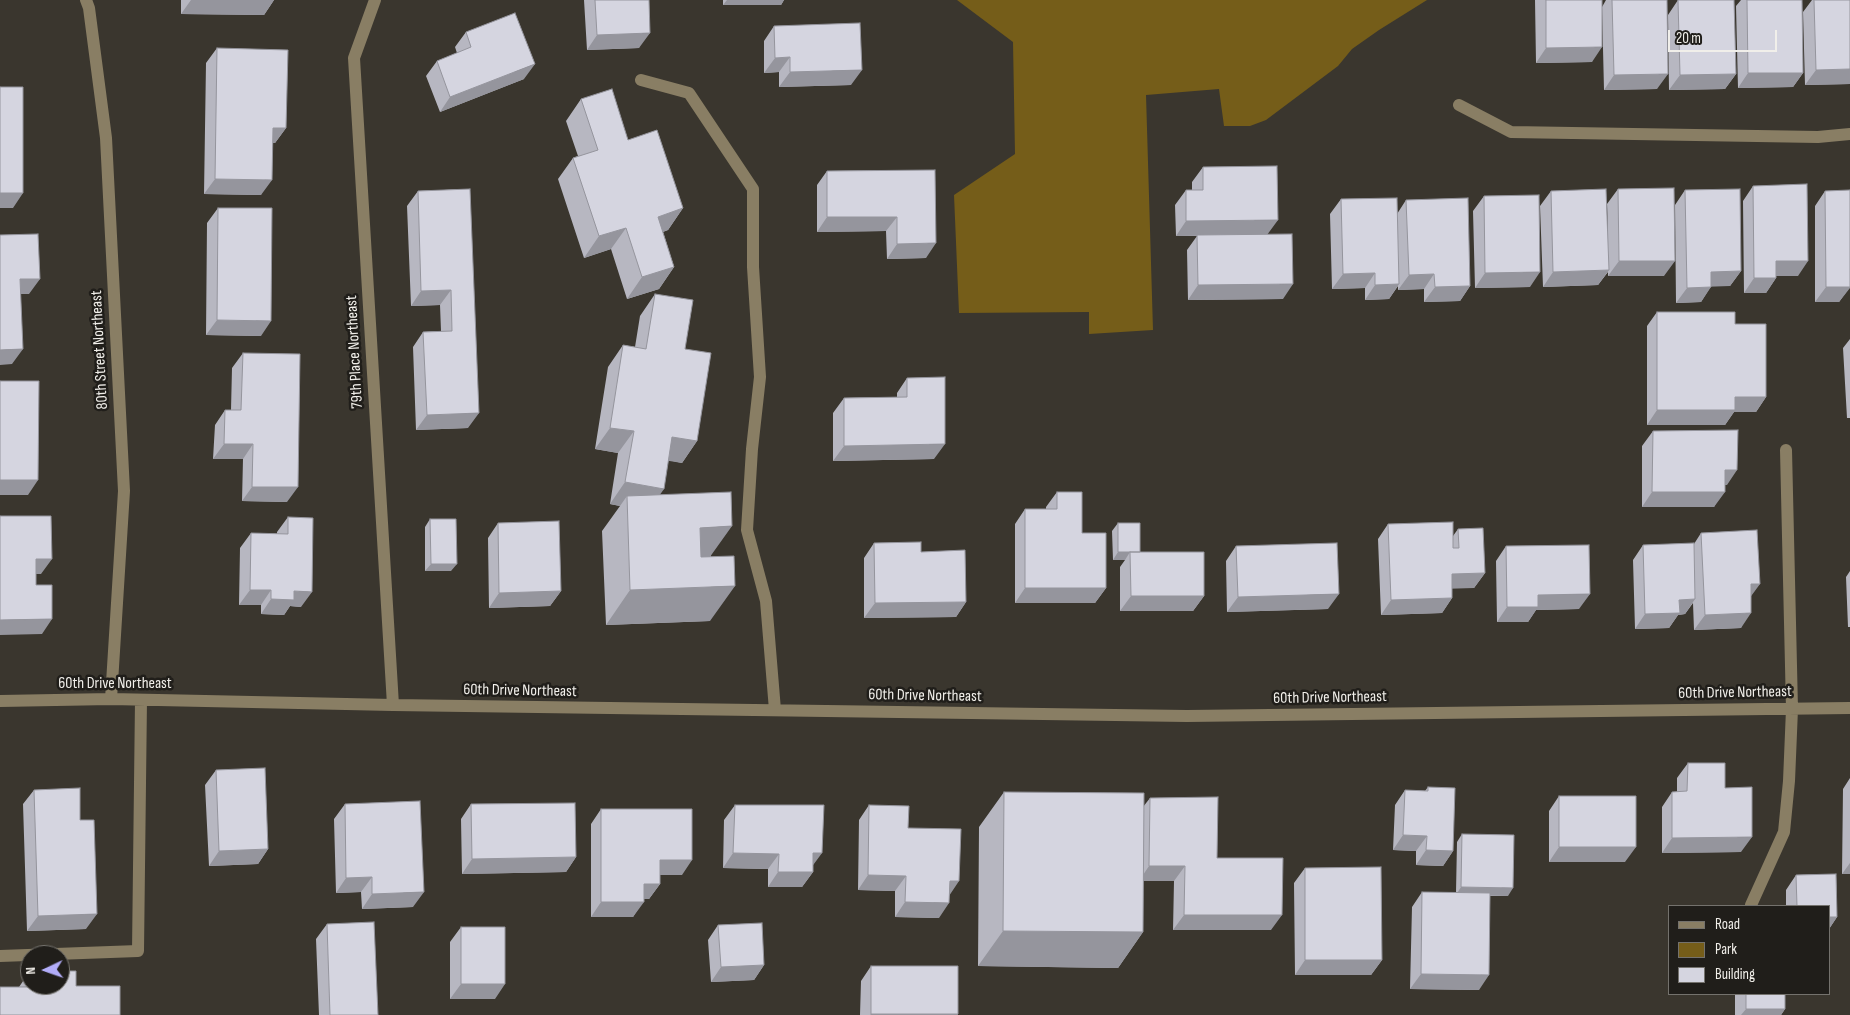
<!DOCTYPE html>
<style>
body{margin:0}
#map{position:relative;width:1850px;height:1015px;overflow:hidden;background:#3a362e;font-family:"Sofia Sans Condensed",sans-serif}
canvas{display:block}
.legend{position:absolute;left:1668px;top:905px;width:162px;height:90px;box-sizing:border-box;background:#201e1a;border:1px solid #74726d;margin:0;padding:6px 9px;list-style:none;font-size:15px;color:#f1efea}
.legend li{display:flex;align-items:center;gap:10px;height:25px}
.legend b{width:25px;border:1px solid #74726d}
.north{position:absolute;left:20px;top:945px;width:50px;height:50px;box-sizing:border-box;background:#201e1a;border:1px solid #74726d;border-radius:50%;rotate:267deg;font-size:14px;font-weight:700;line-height:20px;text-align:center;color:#f1efea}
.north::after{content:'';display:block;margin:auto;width:18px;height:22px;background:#b2adf9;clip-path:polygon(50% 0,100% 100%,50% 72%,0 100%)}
.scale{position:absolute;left:1668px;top:30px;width:109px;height:22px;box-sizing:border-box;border:2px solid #f1efea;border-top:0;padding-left:6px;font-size:15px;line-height:18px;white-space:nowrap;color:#f1efea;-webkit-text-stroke:4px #201e1a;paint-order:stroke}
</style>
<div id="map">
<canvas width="1850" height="1015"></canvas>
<ul class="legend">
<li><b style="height:6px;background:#897e64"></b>Road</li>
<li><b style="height:14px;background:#755d19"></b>Park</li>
<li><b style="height:14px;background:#d5d5e0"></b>Building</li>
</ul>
<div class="north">N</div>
<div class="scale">20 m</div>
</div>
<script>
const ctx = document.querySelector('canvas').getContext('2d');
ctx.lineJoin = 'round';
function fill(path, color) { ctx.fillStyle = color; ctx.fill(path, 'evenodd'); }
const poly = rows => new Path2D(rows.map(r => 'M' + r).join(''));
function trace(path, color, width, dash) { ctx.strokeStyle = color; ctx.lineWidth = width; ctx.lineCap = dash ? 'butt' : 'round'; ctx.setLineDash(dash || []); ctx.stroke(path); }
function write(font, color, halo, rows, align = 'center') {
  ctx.font = font + ' "Sofia Sans Condensed",sans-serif'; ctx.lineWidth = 5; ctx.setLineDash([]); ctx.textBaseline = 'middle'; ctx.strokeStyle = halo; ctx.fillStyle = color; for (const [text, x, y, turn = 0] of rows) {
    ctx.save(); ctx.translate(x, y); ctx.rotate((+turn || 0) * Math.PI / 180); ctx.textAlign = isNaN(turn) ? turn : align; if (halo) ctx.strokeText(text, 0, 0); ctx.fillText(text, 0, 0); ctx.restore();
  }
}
const green = poly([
 [957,0,1427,0,1379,30,1352,49,1338,66,1266,120,1250,126,1224,126,1219,89,1146,95,1153,330,1089,334,1089,312,959,313,954,195,1015,154,1013,42]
]);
const minor = poly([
 [86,0,89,8,106,138,124,491,111,699],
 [375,0,354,58,393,705],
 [641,80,689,93,753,189,753,267,760,377,752,449,747,530,766,601,775,710],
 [1459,105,1511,132,1818,137,1850,134],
 [0,701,111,699,393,705,1187,716,1850,708],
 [1751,905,1784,832,1789,781,1792,709,1786,450],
 [0,956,138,951,141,700]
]);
const wall = poly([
 [181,0,274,0,264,15,181,14],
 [584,0,649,0,639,48,587,50],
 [723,0,784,0,781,5,723,5],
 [1535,0,1602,0,1592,62,1536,63],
 [1606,0,1667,0,1657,89,1604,90,1602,7],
 [1678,0,1736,74,1725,89,1669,90,1668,15],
 [1741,0,1802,0,1803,73,1793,87,1738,88,1736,6],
 [1812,0,1850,0,1850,84,1805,85,1803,12],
 [774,26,851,85,779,87,779,72,764,73,764,41],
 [466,32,524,79,440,112,426,76,437,61,457,53,455,47],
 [217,48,286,128,275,143,273,143,261,195,204,194,206,63],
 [581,99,683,208,668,230,663,232,674,267,659,289,627,299,611,249,584,258,558,179,573,158,578,156,566,121],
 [1203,167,1267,234,1283,299,1188,300,1187,250,1197,236,1176,236,1175,205,1186,190,1192,190,1192,182],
 [935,170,926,258,887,259,886,231,817,232,817,185,827,171],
 [1753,186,1798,276,1776,276,1776,278,1766,293,1744,293,1743,201],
 [470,189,468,428,416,430,413,347,423,332,441,331,440,305,411,306,407,206,418,191],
 [1618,189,1664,276,1608,276,1608,272,1598,285,1543,287,1540,206,1551,191,1608,231,1607,204],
 [1685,190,1741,271,1730,286,1711,286,1701,302,1676,303,1675,205],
 [1825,191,1849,288,1839,302,1815,302,1815,206],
 [1484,196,1530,287,1475,288,1473,211],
 [1341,199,1397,214,1406,200,1470,286,1460,301,1424,302,1424,289,1398,290,1398,286,1389,299,1365,300,1365,288,1332,289,1330,214],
 [218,208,261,336,206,335,207,223],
 [655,294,685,349,697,441,682,463,668,460,659,495,711,556,710,621,606,625,602,531,620,506,610,504,618,453,595,449,608,367,623,345,635,347,640,316],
 [1657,312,1735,324,1766,397,1756,412,1734,412,1725,425,1647,425,1647,326],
 [1850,339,1850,418,1847,418,1843,348],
 [243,353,287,502,242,501,243,459,213,459,215,425,225,410,231,410,232,368],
 [907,378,934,459,833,461,833,413,844,398,897,397,897,393],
 [1653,431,1727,485,1725,485,1714,507,1642,507,1642,446],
 [1057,492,1082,533,1106,588,1095,603,1015,603,1015,524,1025,509,1046,509,1046,507],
 [288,517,301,607,290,606,284,615,261,614,261,605,239,605,240,548,251,533,277,534,277,532],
 [430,519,451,571,425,571,425,527],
 [498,523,561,591,550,606,489,608,488,538],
 [1118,523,1140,552,1204,596,1193,611,1120,611,1120,567,1125,560,1113,560,1112,531],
 [1388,524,1453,536,1458,529,1485,573,1474,588,1452,588,1452,598,1442,613,1381,615,1378,539],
 [1701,533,1751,596,1741,628,1694,630,1693,603,1685,614,1678,615,1669,628,1635,629,1633,560,1643,545,1694,544],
 [874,543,921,552,966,602,956,617,864,618,864,558],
 [1236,546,1328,609,1227,612,1226,561],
 [1506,546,1579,609,1536,610,1528,622,1497,622,1496,561],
 [1850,571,1850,627,1848,627,1846,577],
 [1688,763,1725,788,1741,852,1662,853,1662,807,1672,792,1677,792,1677,778],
 [216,770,268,849,258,864,209,866,205,785],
 [1850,778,1850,874,1842,874,1843,789],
 [1428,787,1453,851,1443,866,1416,865,1416,851,1393,850,1395,805,1405,790,1425,791],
 [34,790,80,820,86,929,27,931,23,804],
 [1004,792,1143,807,1150,798,1217,858,1271,930,1173,930,1174,881,1143,881,1143,932,1118,968,978,966,979,827],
 [1559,796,1625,862,1549,862,1549,811],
 [345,804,413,907,362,909,361,892,336,893,334,819],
 [471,804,576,857,566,872,462,874,461,819],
 [735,805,813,866,813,872,802,887,768,887,768,869,723,868,724,820],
 [869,805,908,828,939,918,895,917,895,891,858,890,859,820],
 [601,809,682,875,660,875,660,884,649,899,644,899,633,917,591,917,591,824],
 [1462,834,1508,896,1490,896,1479,990,1410,989,1412,907,1422,892,1456,892,1457,842],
 [1305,868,1382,960,1371,975,1295,975,1294,883],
 [1836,874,1837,917,1829,929,1829,906,1786,906,1786,890,1796,875],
 [327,924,378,1015,319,1015,316,939],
 [718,925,764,965,754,980,711,982,708,940],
 [461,927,495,999,450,999,450,942],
 [1669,931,1669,994,1668,994,1668,932],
 [871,966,958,1014,957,1015,860,1015,861,981],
 [30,971,76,986,19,987],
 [1735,994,1785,994,1785,1009,1781,1015,1735,1015]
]);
const shadedWall = poly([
 [191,0,274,0,264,15,181,14],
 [727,0,784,0,781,5,723,5],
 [650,33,639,48,587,50,597,35],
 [1602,47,1592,62,1536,63,1546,48],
 [790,57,779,72,764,73,775,58],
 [535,64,524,79,440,112,450,97],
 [1850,69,1850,84,1805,85,1816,70],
 [862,70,851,85,779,87,790,72],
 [1748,73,1803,73,1793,87,1738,88],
 [1668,74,1657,89,1604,90,1614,75],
 [1736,74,1725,89,1669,90,1680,75],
 [273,128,286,128,275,143,262,143],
 [215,179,272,180,261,195,204,194],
 [0,193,23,193,13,208,0,208],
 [683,208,668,230,643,238,658,217],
 [827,217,897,217,886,231,817,232],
 [1278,220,1267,235,1176,236,1186,221],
 [626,228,611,249,584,258,599,236],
 [936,243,926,258,887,259,897,244],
 [1619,261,1675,261,1664,276,1608,276],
 [1776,261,1808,261,1798,276,1765,276],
 [674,267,659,289,627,299,642,277],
 [1609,270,1598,285,1543,287,1553,272],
 [1741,271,1730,286,1701,287,1711,272],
 [1540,272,1530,287,1475,288,1485,273],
 [1375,273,1365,288,1332,289,1343,274],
 [1850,273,1850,288,1839,302,1815,302,1826,287],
 [1434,274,1424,289,1398,290,1409,275],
 [1754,278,1776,278,1766,293,1744,293],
 [20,279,40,279,29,294,10,294],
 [1293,284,1283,299,1188,300,1198,285],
 [1399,284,1389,299,1365,300,1375,285],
 [1470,286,1460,301,1424,302,1435,287],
 [1711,287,1701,302,1676,303,1687,288],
 [451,290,440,305,411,306,421,291],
 [217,320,271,321,261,336,206,335],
 [23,349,12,364,0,365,0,350],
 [1735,397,1766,397,1756,412,1734,412,1725,425,1647,425,1657,410],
 [479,413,468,428,416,430,427,415],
 [610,428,634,431,618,453,595,449],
 [672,437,697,441,682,463,657,459],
 [224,444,253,444,243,459,213,459],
 [945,444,934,459,833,461,844,446],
 [1725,470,1737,470,1727,485,1714,484],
 [0,480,38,480,28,495,0,495],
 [625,482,664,489,649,510,627,496,620,506,610,504],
 [252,487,298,487,287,502,242,501],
 [1652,492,1725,492,1714,507,1642,507],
 [732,526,707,561,675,563,700,528],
 [1118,552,1130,552,1125,560,1113,560],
 [36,559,52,559,41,574,25,574],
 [431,564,457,564,451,571,425,571],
 [1485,573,1474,588,1441,589,1452,574],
 [1751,584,1760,584,1749,599],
 [735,586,710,621,606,625,630,590],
 [1025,588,1106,588,1095,603,1015,603],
 [250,590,271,590,261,605,239,605],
 [294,591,312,592,301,607,290,606,284,615,261,614,271,599],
 [561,591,550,606,489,608,499,593],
 [1339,594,1328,609,1227,612,1238,597],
 [1590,594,1579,609,1536,610,1528,622,1497,622,1507,607,1538,595],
 [1131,596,1204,596,1193,611,1120,611],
 [1452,598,1442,613,1381,615,1391,600],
 [1695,599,1685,614,1678,615,1669,628,1635,629,1645,614,1679,600],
 [966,602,956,617,864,618,875,603],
 [1751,613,1741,628,1694,630,1705,615],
 [52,619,42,634,0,635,0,620],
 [1403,835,1427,836,1416,851,1393,850],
 [1752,837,1741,852,1662,853,1672,838],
 [1559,847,1636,847,1625,862,1549,862],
 [268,849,258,864,209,866,219,851],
 [1426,850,1453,851,1443,866,1416,865],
 [733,853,779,854,768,869,723,868],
 [813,853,822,853,811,868],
 [576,857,566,872,462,874,472,859],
 [660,860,692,860,682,875,650,875],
 [1850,863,1850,874,1842,874],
 [1149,866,1185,866,1174,881,1139,881],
 [778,872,813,872,802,887,768,887],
 [868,875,906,876,895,891,858,890],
 [372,877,361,892,336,893,346,878],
 [950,881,959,881,949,896],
 [644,884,660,884,649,899,633,899],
 [1461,887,1513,888,1508,896,1456,895],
 [424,892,413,907,362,909,372,894],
 [601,902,644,902,633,917,591,917],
 [905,902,949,903,939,918,895,917],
 [97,914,86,929,27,931,38,916],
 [1184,915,1282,915,1271,930,1173,930],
 [1829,917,1837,917,1829,929],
 [1003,931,1143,932,1118,968,978,966],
 [1305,960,1382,960,1371,975,1295,975],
 [764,965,754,980,711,982,721,967],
 [1421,974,1489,975,1479,990,1410,989],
 [461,984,505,984,495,999,450,999],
 [1746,1009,1785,1009,1781,1015,1741,1015],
 [871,1014,958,1014,957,1015,870,1015]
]);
const building = poly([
 [595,0,649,0,650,33,597,35,595,0],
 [1546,0,1602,0,1602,47,1546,48,1546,0],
 [1612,0,1667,0,1668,74,1614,75,1612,0],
 [1678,0,1734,0,1736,74,1680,75,1678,0],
 [1747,0,1802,0,1803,73,1748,73,1747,0],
 [1814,0,1850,0,1850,69,1816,70,1814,0],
 [515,13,535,64,450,97,437,61,471,47,466,32,515,13],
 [860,23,862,70,790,72,790,57,775,58,774,26,860,23],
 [217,48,288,50,286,128,273,128,272,180,215,179,217,48],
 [0,87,23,87,23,193,0,193,0,87],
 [612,89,628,140,657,130,683,208,658,217,674,267,642,277,626,228,599,236,573,158,598,150,581,99,612,89],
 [1277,166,1278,220,1186,221,1186,190,1203,190,1203,167,1277,166],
 [935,170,936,243,897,244,897,217,827,217,827,171,935,170],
 [1807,184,1808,261,1776,261,1776,278,1754,278,1753,186,1807,184],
 [1674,188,1675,261,1619,261,1618,189,1674,188],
 [470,189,479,413,427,415,423,332,452,331,451,290,421,291,418,191,470,189],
 [1606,189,1609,270,1553,272,1551,191,1606,189],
 [1740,189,1741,271,1711,272,1711,287,1687,288,1685,190,1740,189],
 [1850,190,1850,287,1826,287,1825,191,1850,190],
 [1539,195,1540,272,1485,273,1484,196,1539,195],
 [1397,198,1399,284,1375,285,1375,273,1343,274,1341,199,1397,198],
 [1468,198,1470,286,1435,287,1434,274,1409,275,1406,200,1468,198],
 [218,208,272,208,271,321,217,320,218,208],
 [38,234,40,279,20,279,23,349,0,350,0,235,38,234],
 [1292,234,1293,284,1198,285,1197,235,1292,234],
 [655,294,693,300,685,349,711,353,697,441,672,437,664,489,625,482,634,431,610,428,623,345,646,349,655,294],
 [1657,312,1735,312,1735,324,1766,324,1766,397,1735,397,1735,410,1657,410,1657,312],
 [243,353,300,354,298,487,252,487,253,444,224,444,225,410,241,410,243,353],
 [945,377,945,444,844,446,844,398,907,397,907,378,945,377],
 [0,381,39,381,38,480,0,480,0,381],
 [1738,430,1737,470,1725,470,1725,492,1652,492,1653,431,1738,430],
 [731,492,732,526,700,528,701,557,734,556,735,586,630,590,627,496,731,492],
 [1057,492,1082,492,1082,533,1106,533,1106,588,1025,588,1025,509,1057,509,1057,492],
 [0,516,51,516,52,559,36,559,36,585,52,585,52,619,0,620,0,516],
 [288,517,313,518,312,592,294,591,294,600,271,599,271,590,250,590,251,533,288,534,288,517],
 [430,519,456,519,457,564,431,564,430,519],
 [559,521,561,591,499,593,498,523,559,521],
 [1453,522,1453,548,1459,548,1458,529,1483,528,1485,573,1452,574,1452,598,1391,600,1388,524,1453,522],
 [1118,523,1140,523,1140,552,1118,552,1118,523],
 [1757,530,1760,584,1751,584,1751,613,1705,615,1701,533,1757,530],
 [921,542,921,552,965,550,966,602,875,603,874,543,921,542],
 [1337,543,1339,594,1238,597,1236,546,1337,543],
 [1694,543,1695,599,1679,600,1680,613,1645,614,1643,545,1694,543],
 [1589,545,1590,594,1538,595,1538,607,1507,607,1506,546,1589,545],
 [1130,552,1204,552,1204,596,1131,596,1130,552],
 [1688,763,1725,763,1725,788,1752,787,1752,837,1672,838,1672,792,1687,791,1688,763],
 [265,768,268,849,219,851,216,770,265,768],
 [1428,787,1455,788,1453,851,1426,850,1427,836,1403,835,1405,790,1428,791,1428,787],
 [80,788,80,820,94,820,97,914,38,916,34,790,80,788],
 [1004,792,1144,793,1143,932,1003,931,1004,792],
 [1559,796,1636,796,1636,847,1559,847,1559,796],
 [1218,797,1217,858,1283,858,1282,915,1184,915,1185,866,1149,866,1150,798,1218,797],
 [420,801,424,892,372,894,372,877,346,878,345,804,420,801],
 [575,803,576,857,472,859,471,804,575,803],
 [735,805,824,805,822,853,813,853,813,872,778,872,779,854,733,853,735,805],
 [869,805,909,806,908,828,961,829,959,881,950,881,949,903,905,902,906,876,868,875,869,805],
 [601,809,692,809,692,860,660,860,660,884,644,884,644,902,601,902,601,809],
 [1462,834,1514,835,1513,888,1461,887,1462,834],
 [1381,867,1382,960,1305,960,1305,868,1381,867],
 [1836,874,1837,917,1829,917,1829,906,1797,906,1796,875,1836,874],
 [1422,892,1490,893,1489,975,1421,974,1422,892],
 [374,922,378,1015,330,1015,327,924,374,922],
 [762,923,764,965,721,967,718,925,762,923],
 [461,927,505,927,505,984,461,984,461,927],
 [871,966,958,966,958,1014,871,1014,871,966],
 [30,971,30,985,60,985,60,971,76,971,76,986,120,986,120,1015,0,1015,0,987,29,987,30,971],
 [1746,994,1785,994,1785,1009,1746,1009,1746,994]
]);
const streetNames = [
 ["80th Street Northeast",100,350,-93],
 ["79th Place Northeast",355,352,-93],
 ["60th Drive Northeast",115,684],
 ["60th Drive Northeast",520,691,1],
 ["60th Drive Northeast",1735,693,-1],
 ["60th Drive Northeast",925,696,1],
 ["60th Drive Northeast",1330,698,-1]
];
fill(green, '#755d19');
trace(minor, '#897e64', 12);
fill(wall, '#b7b7c1');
fill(shadedWall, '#95959d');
fill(building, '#d5d5e0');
trace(building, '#95959d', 1);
write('16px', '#f1efea', '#201e1a', streetNames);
</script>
